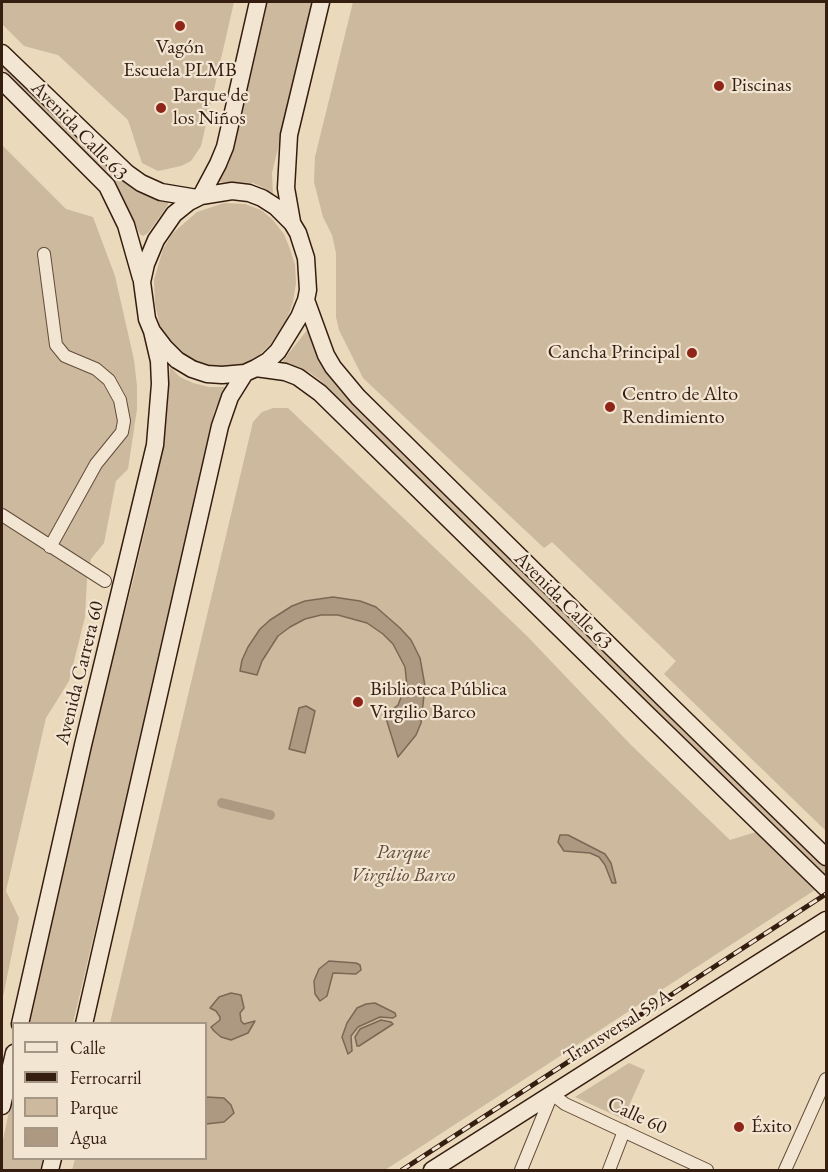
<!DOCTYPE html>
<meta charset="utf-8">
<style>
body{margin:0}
#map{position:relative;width:828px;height:1172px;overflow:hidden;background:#ebd9bb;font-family:"EB Garamond",serif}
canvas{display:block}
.frame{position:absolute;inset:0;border:3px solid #351d10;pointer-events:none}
.legend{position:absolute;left:12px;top:1022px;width:195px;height:138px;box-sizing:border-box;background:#f2e6d3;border:2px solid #a69685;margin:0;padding:8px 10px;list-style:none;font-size:18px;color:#351d10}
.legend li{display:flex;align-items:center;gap:12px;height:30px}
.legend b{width:30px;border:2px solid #a69685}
</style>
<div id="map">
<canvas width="828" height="1172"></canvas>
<div class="frame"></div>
<ul class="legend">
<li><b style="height:8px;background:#f2e6d3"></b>Calle</li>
<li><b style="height:8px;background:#351d10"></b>Ferrocarril</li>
<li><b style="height:16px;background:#ccb99e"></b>Parque</li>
<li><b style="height:16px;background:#ad9981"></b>Agua</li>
</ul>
</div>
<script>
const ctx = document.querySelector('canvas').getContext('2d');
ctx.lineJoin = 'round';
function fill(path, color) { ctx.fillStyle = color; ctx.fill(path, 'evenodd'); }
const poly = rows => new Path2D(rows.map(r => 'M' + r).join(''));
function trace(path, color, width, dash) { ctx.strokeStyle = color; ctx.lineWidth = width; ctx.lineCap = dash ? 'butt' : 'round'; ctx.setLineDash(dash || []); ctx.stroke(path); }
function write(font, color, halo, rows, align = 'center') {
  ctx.font = font + ' "EB Garamond",serif'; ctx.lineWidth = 4.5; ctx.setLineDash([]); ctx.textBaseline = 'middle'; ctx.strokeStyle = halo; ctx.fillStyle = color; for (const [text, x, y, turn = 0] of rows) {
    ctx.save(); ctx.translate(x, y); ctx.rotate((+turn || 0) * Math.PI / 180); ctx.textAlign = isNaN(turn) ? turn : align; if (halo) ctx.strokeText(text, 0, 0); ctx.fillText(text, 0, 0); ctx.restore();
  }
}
const green = poly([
 [2,2,234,2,201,146,191,161,181,166,158,171,142,163,128,120,58,55,24,46,2,24],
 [266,2,313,2,272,173,273,196,262,187,253,183,217,182,229,163],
 [353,2,826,2,826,831,664,674,676,661,552,542,544,548,363,378,339,330,336,317,336,253,332,235,323,217,314,182,315,157],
 [2,61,120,178,145,194,168,200,168,205,148,233,143,236,140,234,108,176,2,68],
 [2,145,66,209,93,217,115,276,134,360,137,386,137,409,128,469,116,481,104,543,91,559,87,579,85,617,69,681,46,718,6,891,19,918,2,1002],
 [224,203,245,204,261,210,272,219,284,234,290,249,295,265,296,283,293,302,287,319,270,345,258,356,243,365,225,368,205,367,184,357,170,343,160,326,155,304,154,280,163,249,173,233,197,212],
 [308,329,321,362,746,790,826,867,826,877,384,445,320,380,309,372,281,363],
 [170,367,180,377,193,383,209,387,228,387,222,394,214,412,164,639,73,1023,29,1024,91,744,135,573,154,491,166,424],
 [273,408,288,408,527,636,631,745,730,840,756,832,815,890,385,1170,72,1170,75,1159,206,1158,206,1024,110,1023,253,422,262,412],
 [629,1063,645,1070,623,1119,575,1097],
 [13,1092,14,1158,43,1159,40,1170,2,1170,2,1145]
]);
const water = poly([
 [333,597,360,601,376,607,400,628,411,640,420,658,425,686,421,723,416,735,398,757,385,715,398,705,402,695,403,687,407,686,405,667,393,644,383,634,367,623,338,615,321,615,305,619,290,627,278,636,262,661,257,675,240,671,242,660,248,647,260,629,270,620,292,606,305,601,333,597],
 [306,706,315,711,305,753,289,749,299,708,306,706],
 [560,835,568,835,605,854,611,863,616,883,612,883,605,865,599,857,590,853,564,851,558,842,560,835],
 [329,961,356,963,360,965,361,970,356,974,333,973,327,996,320,1001,315,994,314,981,319,969,329,961],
 [231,993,241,995,244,1008,240,1013,241,1021,244,1024,255,1021,248,1033,231,1040,221,1037,214,1031,211,1027,220,1020,220,1017,216,1011,210,1008,219,997,231,993],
 [375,1003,395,1013,396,1016,393,1018,380,1017,358,1027,351,1036,352,1051,348,1054,342,1037,347,1023,357,1008,366,1004,375,1003],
 [381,1020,391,1022,393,1024,359,1046,357,1046,355,1037,360,1029,381,1020],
 [206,1097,224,1098,231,1105,234,1113,224,1122,206,1124,206,1097]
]);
const canal = poly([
 [222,803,270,815]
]);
const street = poly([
 [44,254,56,345,65,356,96,369,109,380,120,400,124,421,122,432,96,464,50,547],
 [2,515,105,581],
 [521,1170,552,1094,565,1104,707,1170],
 [609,1170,624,1131],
 [785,1170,826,1079]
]);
const secondary = poly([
 [2,53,127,173,141,183,161,192,197,198],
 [2,81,107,186,126,225,141,278],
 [232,191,249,193,262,198,276,207,292,223,298,233,306,258,308,290,306,300,299,317,278,351,268,361,256,368,245,373,222,375,207,374,192,369,177,360,165,348,152,331,147,319,142,282,146,264,156,240,174,214,189,202,201,196,232,191],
 [201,196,218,164,225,147,258,2],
 [292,222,286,188,289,135,321,2],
 [306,300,326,355,333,367,358,397,663,698,826,857],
 [256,368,285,372,298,377,320,393,647,714,826,888],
 [20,1024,83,745,155,445,160,384,159,361,152,331],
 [84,1024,220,426,230,397,245,373],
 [2,1106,14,1053],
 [50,1170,53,1158],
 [432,1170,826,920]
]);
const rail = poly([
 [402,1170,826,894]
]);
const markers = [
 [180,26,6,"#8f2418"],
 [719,86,6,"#8f2418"],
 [161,108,6,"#8f2418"],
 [692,353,6,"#8f2418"],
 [610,407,6,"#8f2418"],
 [358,702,6,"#8f2418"],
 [739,1127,6,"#8f2418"]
];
const poiNames = [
 ["Vagón",180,48,"center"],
 ["Escuela PLMB",180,71,"center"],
 ["Piscinas",731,86],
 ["Parque de",173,96],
 ["los Niños",173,119],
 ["Cancha Principal",680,353,"right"],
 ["Centro de Alto",622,395],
 ["Rendimiento",622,418],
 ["Biblioteca Pública",370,690],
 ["Virgilio Barco",370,713],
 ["Éxito",751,1127]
];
const streetNames = [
 ["Avenida Calle 63",79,131,46],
 ["Avenida Calle 63",563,601,45],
 ["Avenida Carrera 60",80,673,-76],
 ["Transversal 59A",618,1027,-32],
 ["Calle 60",637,1116,25]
];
const parkNames = [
 ["Parque",403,853],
 ["Virgilio Barco",403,876]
];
fill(green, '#ccb99e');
fill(water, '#ad9981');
trace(water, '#7d6754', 1.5);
trace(canal, '#ad9981', 10);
trace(street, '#624c3b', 14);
trace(secondary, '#351d10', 19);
trace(street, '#f2e6d3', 12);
trace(secondary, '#f2e6d3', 16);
trace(rail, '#351d10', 5);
trace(rail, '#f2e6d3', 3, [9]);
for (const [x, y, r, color] of markers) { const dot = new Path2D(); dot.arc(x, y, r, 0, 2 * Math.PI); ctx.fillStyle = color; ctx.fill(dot); trace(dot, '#f2e6d3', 2); }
write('20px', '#351d10', '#f2e6d3', poiNames, 'left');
write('20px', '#351d10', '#f2e6d3', streetNames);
write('italic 20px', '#624c3b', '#f2e6d3', parkNames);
</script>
